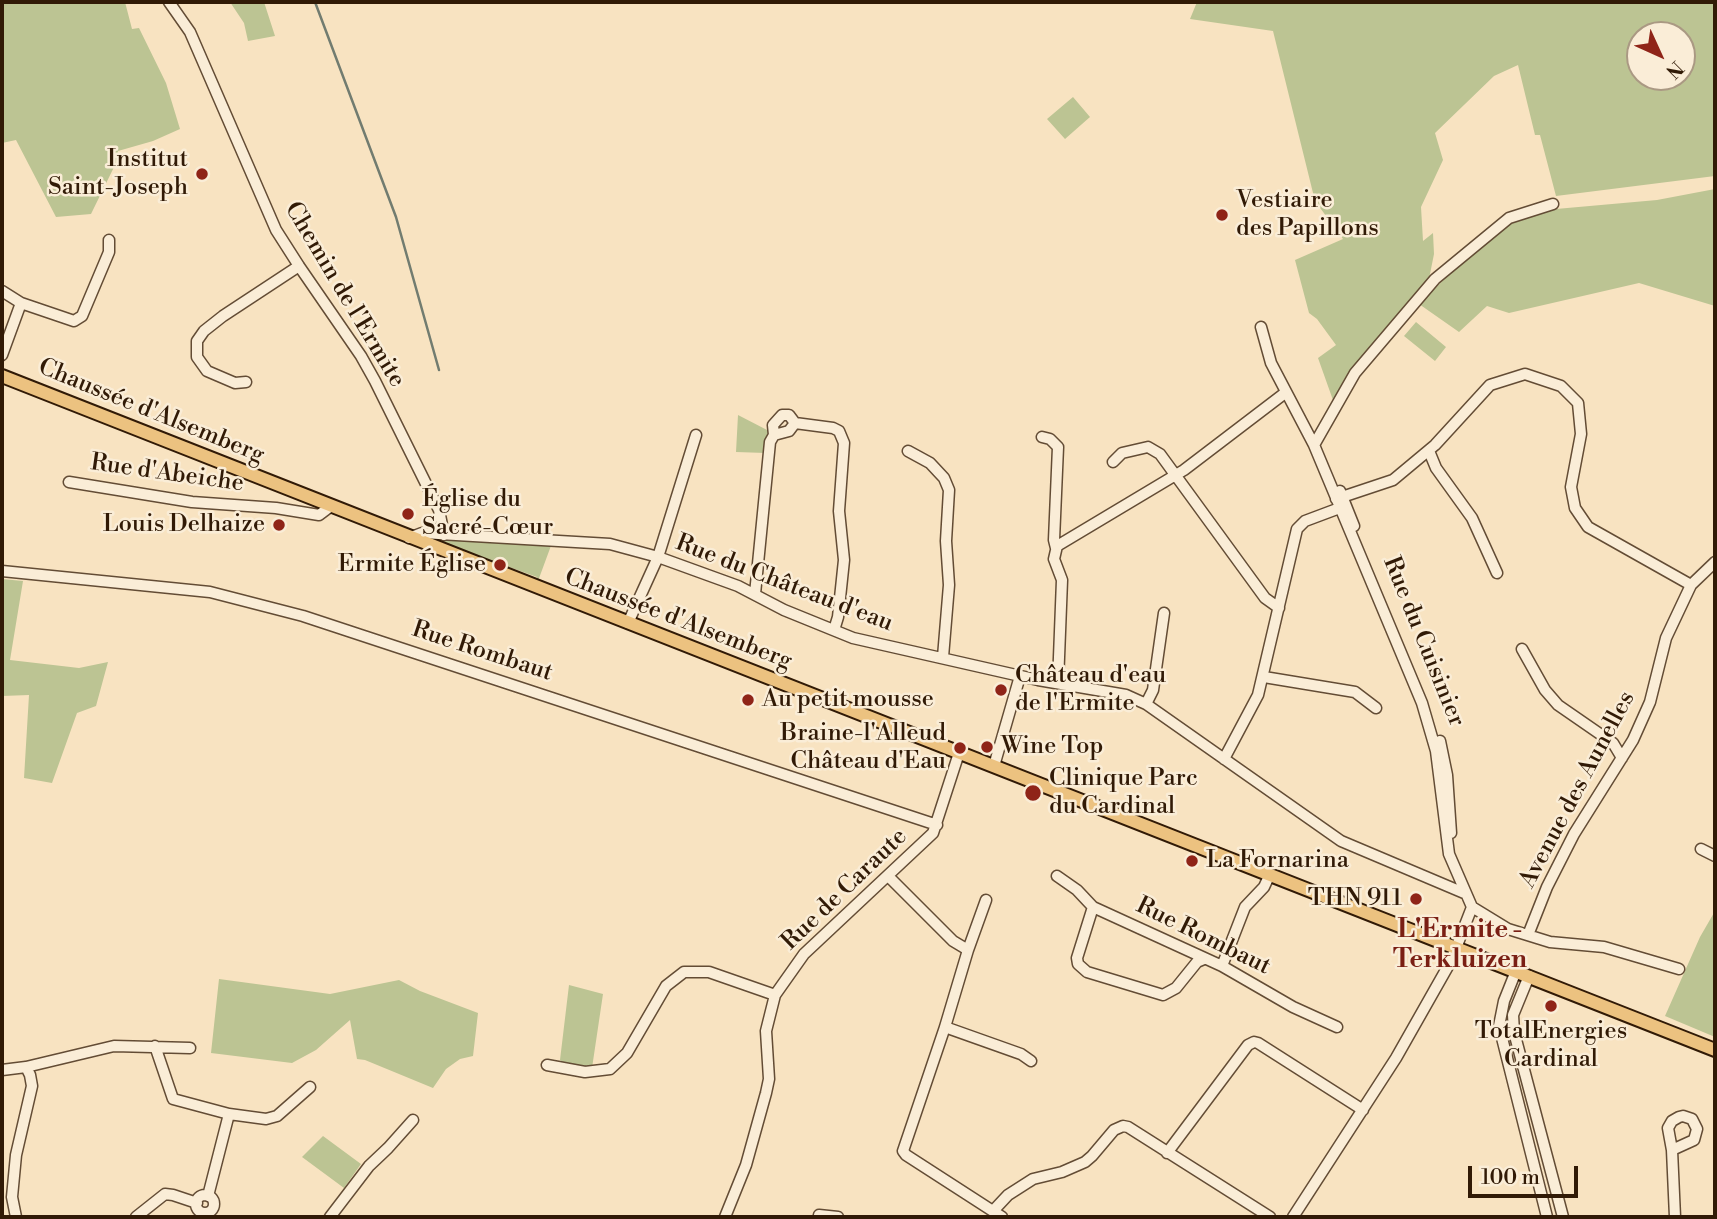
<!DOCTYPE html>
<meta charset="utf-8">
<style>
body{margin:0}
#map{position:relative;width:1717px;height:1219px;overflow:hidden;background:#f8e3c1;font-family:"Libre Bodoni",serif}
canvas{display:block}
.frame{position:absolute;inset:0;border:4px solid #311a06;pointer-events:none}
.north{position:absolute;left:1626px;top:21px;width:70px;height:70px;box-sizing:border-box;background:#faedd7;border:2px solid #aa9983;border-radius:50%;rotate:135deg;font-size:19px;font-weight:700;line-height:28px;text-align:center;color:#311a06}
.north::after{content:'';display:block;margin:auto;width:24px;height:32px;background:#8f2418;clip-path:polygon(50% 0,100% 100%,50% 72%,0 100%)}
.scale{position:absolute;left:1468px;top:1166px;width:110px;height:32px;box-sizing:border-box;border:4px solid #311a06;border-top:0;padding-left:9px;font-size:21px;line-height:24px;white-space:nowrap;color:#311a06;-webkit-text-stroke:5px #faedd7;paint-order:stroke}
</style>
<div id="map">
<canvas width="1717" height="1219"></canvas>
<div class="frame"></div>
<div class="north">N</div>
<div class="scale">100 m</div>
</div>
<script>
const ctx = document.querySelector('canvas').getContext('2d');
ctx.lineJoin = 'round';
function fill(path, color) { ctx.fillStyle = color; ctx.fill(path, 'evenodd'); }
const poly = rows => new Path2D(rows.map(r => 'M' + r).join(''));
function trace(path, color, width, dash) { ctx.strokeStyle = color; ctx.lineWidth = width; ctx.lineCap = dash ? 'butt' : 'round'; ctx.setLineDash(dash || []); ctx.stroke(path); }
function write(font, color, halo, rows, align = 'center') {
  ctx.font = font + ' "Libre Bodoni",serif'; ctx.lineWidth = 5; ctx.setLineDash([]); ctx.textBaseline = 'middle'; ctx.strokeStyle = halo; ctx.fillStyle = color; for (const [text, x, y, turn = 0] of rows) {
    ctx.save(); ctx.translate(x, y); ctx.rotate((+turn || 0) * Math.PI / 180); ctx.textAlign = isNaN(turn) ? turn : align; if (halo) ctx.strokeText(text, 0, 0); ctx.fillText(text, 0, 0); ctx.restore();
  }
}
const green = poly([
 [2,2,125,2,132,29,139,28,166,83,180,129,153,141,118,151,116,163,91,214,56,217,16,140,2,143],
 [230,2,264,2,275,36,248,41,244,23],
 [1197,2,1715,2,1715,176,1556,196,1540,135,1535,135,1518,65,1494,76,1435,133,1443,160,1421,207,1423,241,1433,233,1434,254,1429,279,1334,403,1318,358,1336,345,1317,319,1309,313,1295,260,1343,239,1315,201,1273,31,1190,19],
 [1640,35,1682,35,1682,77,1640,77],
 [1073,97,1090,117,1065,139,1047,119],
 [1715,189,1715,306,1639,283,1509,313,1487,306,1459,332,1419,304,1470,254,1507,225,1522,218,1556,209,1657,200],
 [1416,322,1446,347,1435,361,1404,336],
 [738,415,769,431,766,453,736,452],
 [433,540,552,543,538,581,537,577],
 [2,579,23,581,10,660,79,668,108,662,96,706,77,713,52,783,24,778,29,695,2,696],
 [1715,911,1715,1037,1665,1016,1700,937],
 [219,979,330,994,399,980,420,991,478,1013,473,1056,460,1059,446,1069,433,1088,365,1060,357,1059,350,1020,316,1050,292,1063,211,1053],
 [569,985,603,994,592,1068,565,1064,560,1060],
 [323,1136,361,1164,344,1188,302,1157]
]);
const stream = poly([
 [315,2,396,217,439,370]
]);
const minor = poly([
 [169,2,190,32,276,230,299,266,361,356,375,381,439,510,444,535],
 [2,291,21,303,74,321,82,316,109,252,109,240],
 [1261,327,1271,363,1314,445,1422,703,1436,751,1449,854,1472,907,1508,929,1550,942,1604,947,1679,969],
 [2,355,21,303],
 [246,382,235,383,207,371,197,357,197,341,204,331,223,316,299,266],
 [774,435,789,431,795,423],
 [1042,437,1050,439,1058,447,1054,540,1056,548],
 [1314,445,1355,373,1435,279,1509,218,1553,204],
 [908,451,930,463,944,478,949,490,946,541,949,585,943,657],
 [1429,451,1436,468,1472,518,1497,573],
 [1113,462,1122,453,1148,447,1160,454,1265,598,1279,608],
 [69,482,192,502,276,508,319,515,331,506],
 [1340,491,1354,526],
 [1336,499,1393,480,1435,445,1490,385,1525,374,1561,386,1578,403,1581,434,1571,487,1575,508,1588,527,1691,585],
 [409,538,422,533,610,544,658,557,738,586,784,610,853,638,1038,680,1126,695,1146,704,1341,841,1464,893],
 [2,571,210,592,303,616,937,825],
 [755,594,770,442,774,435,773,425,782,415,789,415,795,423,833,428,839,431,844,443,839,511,844,560,838,617,834,630],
 [628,623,658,557,696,435],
 [1522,649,1545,690,1558,705,1613,743,1622,758],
 [1264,677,1355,692,1376,708],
 [1058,683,1062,580,1054,559,1057,546,1184,470,1285,393],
 [1146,704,1153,690,1164,613],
 [1440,741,1447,775,1451,833],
 [1224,759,1258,695,1297,529,1305,521,1345,506],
 [994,766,1020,676],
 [1701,849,1715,856],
 [888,876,953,941,968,950,945,1027,903,1151,906,1155,1002,1217],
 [1057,876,1077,890,1093,907,1222,966,1293,1007,1337,1027],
 [1093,907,1077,958,1078,964,1087,972,1163,995,1176,988,1197,962,1204,959],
 [1528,935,1547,887,1574,834,1633,740,1650,702,1666,638,1691,585,1715,562],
 [968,950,986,900],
 [1222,966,1245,907,1264,887,1270,874],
 [1516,971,1504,1001,1499,1026,1547,1217],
 [1529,976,1513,1015,1514,1032,1563,1217],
 [945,1027,1021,1054,1031,1061],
 [155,1046,173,1099,229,1114,208,1196],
 [547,1065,585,1072,610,1069,627,1053,666,986,684,972,709,972,775,995],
 [2,1070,26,1067,114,1046,190,1048],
 [229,1114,266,1119,277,1116,310,1087],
 [1672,1150,1694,1140,1697,1129,1692,1119,1683,1116,1679,1117,1672,1121,1668,1128,1672,1150,1675,1217],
 [1167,1153,1248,1045,1254,1042,1258,1043,1363,1110],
 '196 1204a9 9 0 1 1 18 0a9 9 0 1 1-18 0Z',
 [993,1211,1008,1195,1033,1179,1062,1172,1085,1162,1092,1156,1114,1130,1123,1126,1128,1127,1270,1217],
 [819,1215,838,1217],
 [16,1217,12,1197,16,1155,32,1086,30,1075,26,1067],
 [136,1217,165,1194,173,1195,197,1203],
 [330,1217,369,1166,388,1148,413,1120],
 [725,1217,746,1165,766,1093,769,1079,766,1031,775,995,804,954,933,833,959,753],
 [1293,1217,1396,1058,1451,961,1472,907]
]);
const major = poly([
 [2,376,1715,1050]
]);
const markers = [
 [202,174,7,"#8f2418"],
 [1222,215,7,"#8f2418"],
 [408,514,7,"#8f2418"],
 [279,525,7,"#8f2418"],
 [500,565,7,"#8f2418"],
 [1001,690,7,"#8f2418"],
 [748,700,7,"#8f2418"],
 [987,747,7,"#8f2418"],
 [960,748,7,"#8f2418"],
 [1033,793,9,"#8f2418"],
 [1192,861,7,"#8f2418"],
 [1416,899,7,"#8f2418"],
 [1551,1006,7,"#8f2418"]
];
const poiNames = [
 ["Institut",188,160,"right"],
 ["Saint-Joseph",188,188,"right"],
 ["Vestiaire",1236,201],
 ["des Papillons",1236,229],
 ["Église du",422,500],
 ["Sacré-Cœur",422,528],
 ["Louis Delhaize",265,525,"right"],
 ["Ermite Église",486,565,"right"],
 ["Château d'eau",1015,676],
 ["de l'Ermite",1015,704],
 ["Au petit mousse",762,700],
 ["Braine-l'Alleud",946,734,"right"],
 ["Château d'Eau",946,762,"right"],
 ["Wine Top",1001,747],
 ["Clinique Parc",1049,779],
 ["du Cardinal",1049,807],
 ["La Fornarina",1206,861],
 ["THN 911",1402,899,"right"],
 ["TotalEnergies",1551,1032,"center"],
 ["Cardinal",1551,1060,"center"]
];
const streetNames = [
 ["Chemin de l'Ermite",344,295,59],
 ["Chaussée d'Alsemberg",151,412,22],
 ["Rue d'Abeiche",167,474,8],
 ["Rue du Château d'eau",784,584,21],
 ["Chaussée d'Alsemberg",678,620,21],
 ["Rue du Cuisinier",1423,642,68],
 ["Rue Rombaut",482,652,18],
 ["Avenue des Aunelles",1578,790,-62],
 ["Rue de Caraute",845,890,-44],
 ["Rue Rombaut",1203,937,26]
];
const neighbourhoodNames = [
 ["L'Ermite -",1460,931],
 ["Terkluizen",1460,961]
];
fill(green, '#bcc493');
trace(stream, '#727c70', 2.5);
trace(minor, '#634c35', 13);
trace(major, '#311a06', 16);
trace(minor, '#faedd7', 10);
trace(major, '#ecc280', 12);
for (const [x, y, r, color] of markers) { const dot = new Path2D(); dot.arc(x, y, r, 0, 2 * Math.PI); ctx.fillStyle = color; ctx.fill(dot); trace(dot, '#faedd7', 2.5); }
write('24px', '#311a06', '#faedd7', poiNames, 'left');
write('24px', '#311a06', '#faedd7', streetNames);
write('bold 26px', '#7a1f14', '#faedd7', neighbourhoodNames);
</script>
